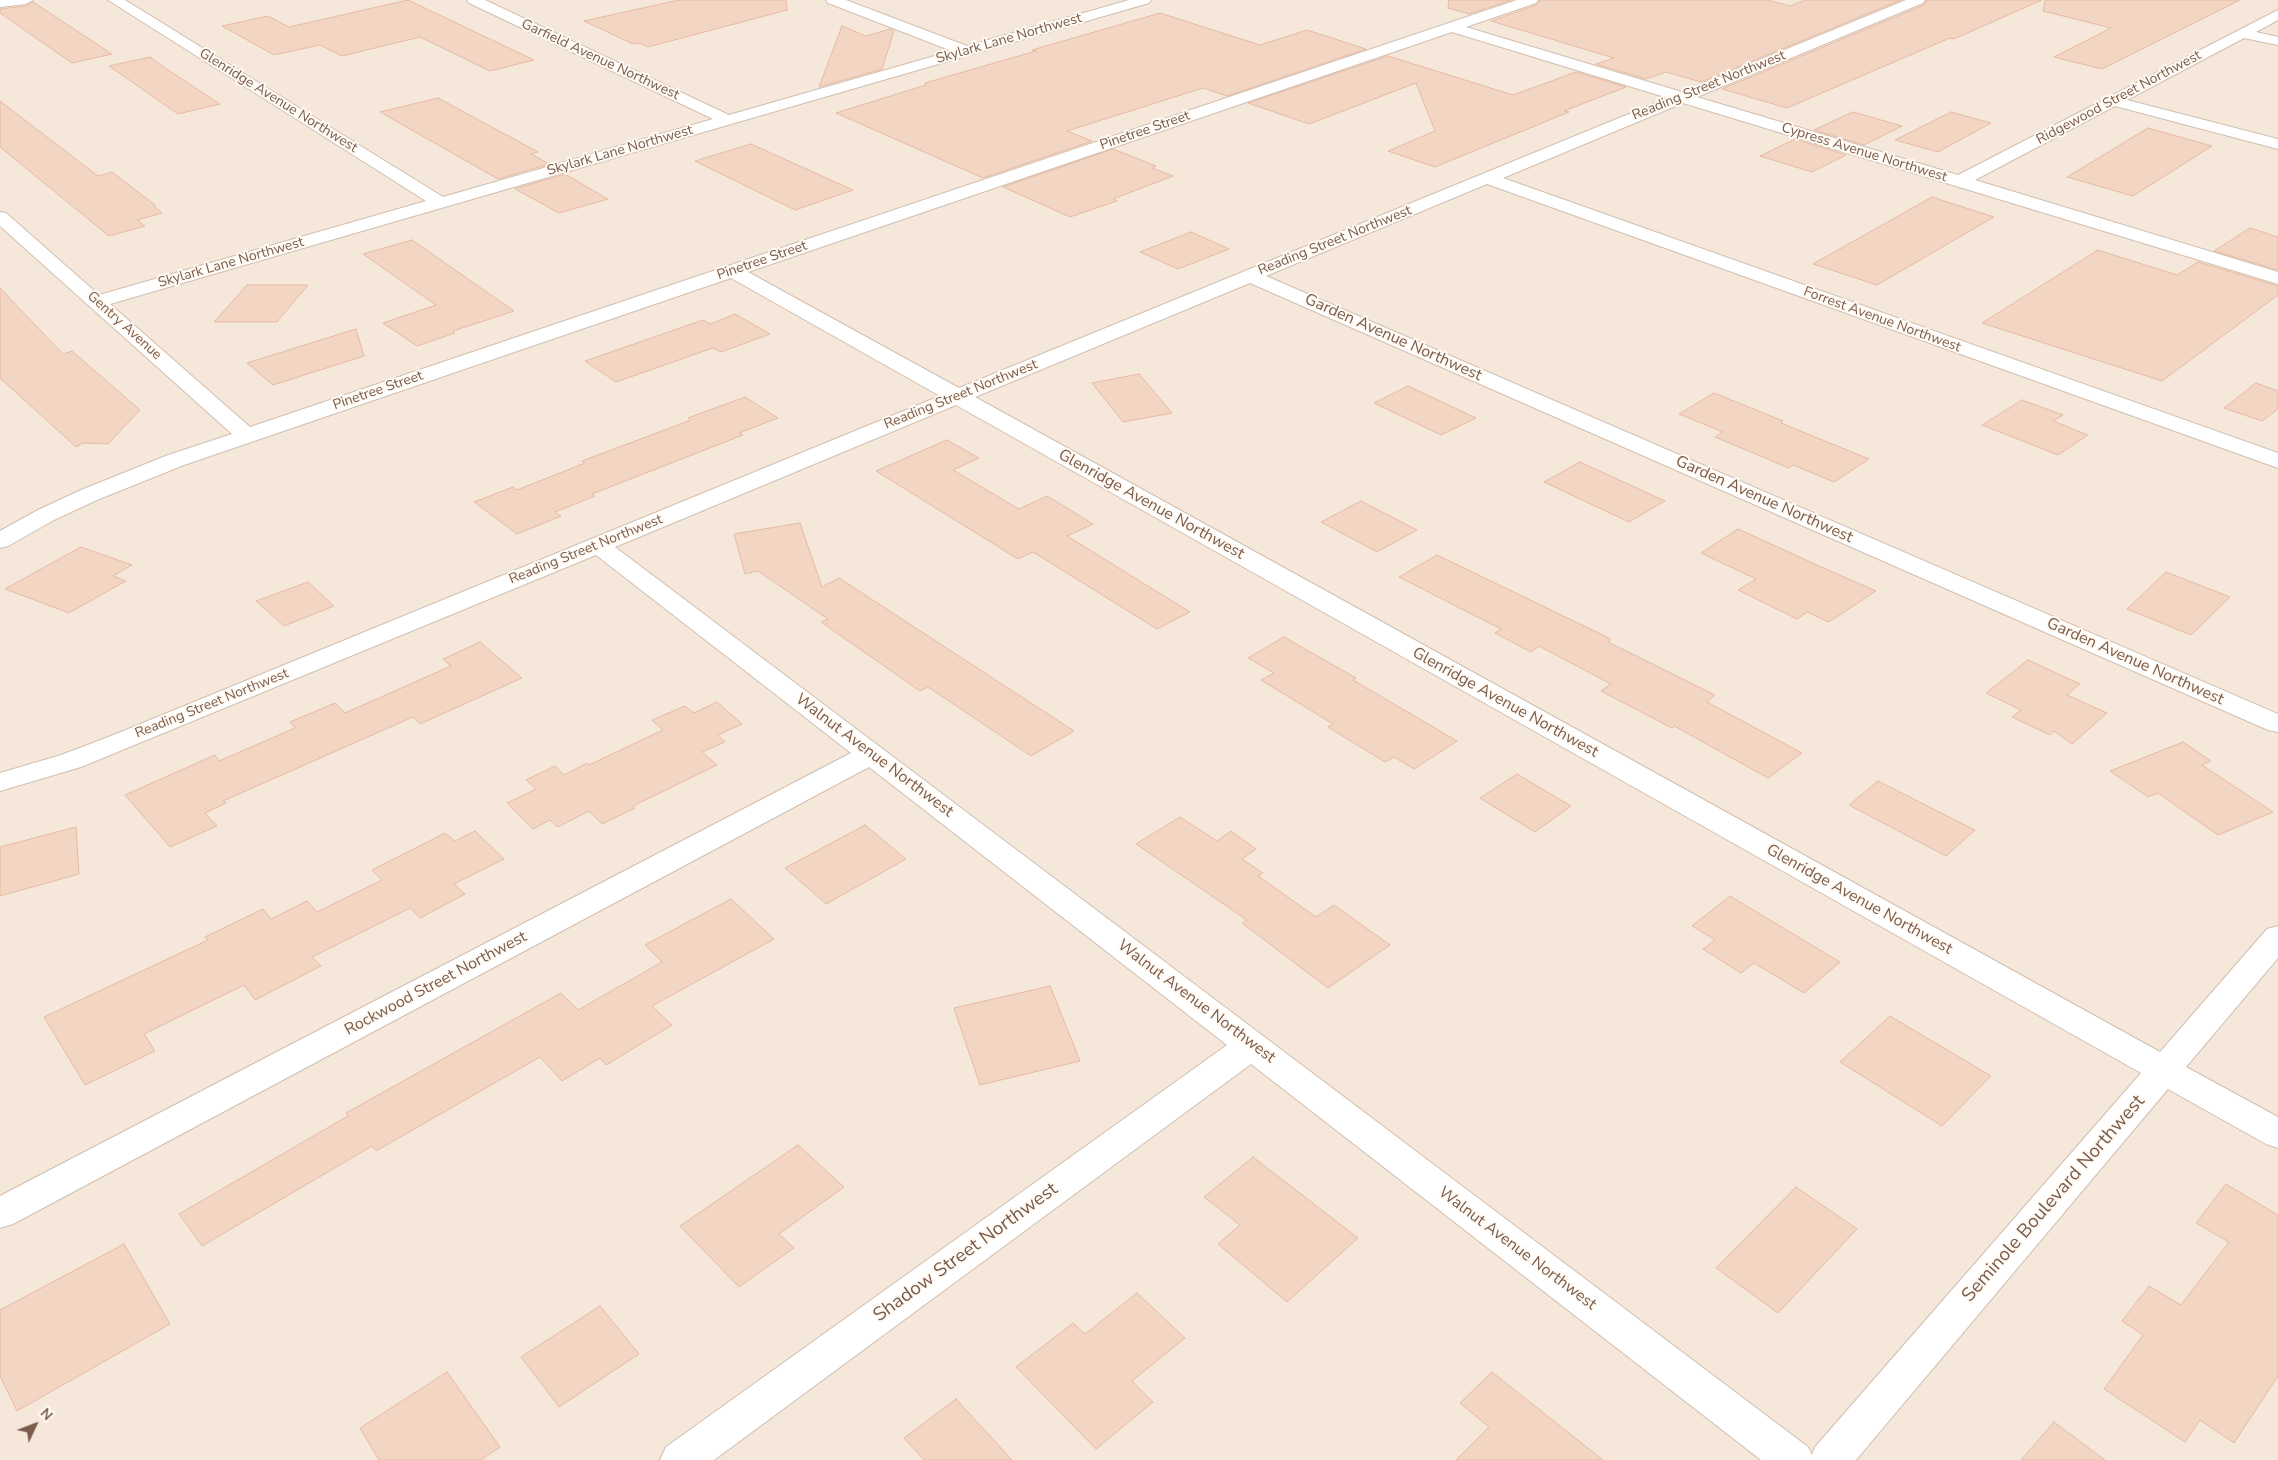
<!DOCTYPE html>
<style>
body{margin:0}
#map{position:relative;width:2278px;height:1460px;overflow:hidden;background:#fdf6ec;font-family:"Nunito Sans",sans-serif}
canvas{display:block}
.north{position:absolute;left:10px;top:1400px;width:50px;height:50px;-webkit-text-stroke:4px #fffaf3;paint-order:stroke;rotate:47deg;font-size:14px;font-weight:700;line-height:20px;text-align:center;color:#7a5c4d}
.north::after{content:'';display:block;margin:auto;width:18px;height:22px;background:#7a5c4d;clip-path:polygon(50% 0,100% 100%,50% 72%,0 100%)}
</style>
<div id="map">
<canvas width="2278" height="1460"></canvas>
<div class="north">N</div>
</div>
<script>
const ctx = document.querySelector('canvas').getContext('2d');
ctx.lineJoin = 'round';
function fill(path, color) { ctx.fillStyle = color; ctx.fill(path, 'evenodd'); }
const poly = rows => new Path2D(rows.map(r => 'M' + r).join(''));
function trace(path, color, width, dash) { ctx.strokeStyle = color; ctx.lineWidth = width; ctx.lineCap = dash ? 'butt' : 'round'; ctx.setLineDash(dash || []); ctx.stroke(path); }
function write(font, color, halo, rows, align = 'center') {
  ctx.font = font + ' "Nunito Sans",sans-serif'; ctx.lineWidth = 4; ctx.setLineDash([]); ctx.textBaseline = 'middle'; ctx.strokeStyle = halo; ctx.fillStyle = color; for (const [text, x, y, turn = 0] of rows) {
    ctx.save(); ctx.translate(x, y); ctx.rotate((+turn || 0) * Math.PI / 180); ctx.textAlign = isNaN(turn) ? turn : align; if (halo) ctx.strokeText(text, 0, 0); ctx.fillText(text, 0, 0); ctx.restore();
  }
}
const residential = poly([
 [0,0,2278,0,2278,1460,0,1460]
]);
const building = poly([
 [408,0,534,60,490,71,420,37,342,56,320,45,274,55,222,26,268,16,289,27,408,0],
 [679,0,786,0,787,10,648,47,640,43,633,44,584,21,679,0],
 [1449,0,1511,0,1469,14,1448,8,1449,0],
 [1540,0,1768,0,1790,6,1805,0,1901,0,1701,82,1666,72,1646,79,1596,64,1614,58,1491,21,1537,5,1540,0],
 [1927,0,2042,0,1954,39,1950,38,1787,108,1722,89,1924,5,1927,0],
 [2045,0,2240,0,2102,69,2054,57,2111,28,2043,11,2045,0],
 [33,2,112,54,72,63,0,13,0,9,26,6,33,2],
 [1160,13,1260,45,1307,30,1366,49,1227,96,1203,88,1067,131,1092,141,983,178,836,113,926,85,925,83,1036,51,1032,50,1160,13],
 [842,26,866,36,890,29,894,31,882,69,819,87,842,26],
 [1388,56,1513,95,1576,72,1626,87,1564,111,1569,112,1435,167,1388,151,1435,131,1416,83,1309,124,1248,103,1388,56],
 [150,57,162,66,220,104,178,114,109,66,150,57],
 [438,98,538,152,531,154,549,164,498,179,380,112,438,98],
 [0,101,98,176,112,172,155,205,153,205,162,213,137,220,145,226,109,236,0,147,0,101],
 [1853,112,1902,126,1864,145,1814,130,1853,112],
 [1951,112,1991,123,1938,152,1895,140,1951,112],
 [2148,128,2212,146,2133,196,2067,177,2148,128],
 [1795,139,1846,155,1812,172,1760,156,1795,139],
 [751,144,853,190,795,210,695,161,751,144],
 [1113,149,1156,166,1152,168,1173,176,1113,199,1117,201,1070,217,1003,187,1113,149],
 [565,174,608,199,559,213,515,189,565,174],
 [1932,197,1994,217,1877,285,1813,264,1932,197],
 [2250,228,2278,237,2278,270,2214,251,2250,228],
 [1191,232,1229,249,1178,269,1140,252,1191,232],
 [412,240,514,311,453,331,455,333,417,346,383,323,436,305,363,254,412,240],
 [2098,250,2177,275,2198,262,2278,286,2278,295,2162,381,1982,323,2098,250],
 [247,285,308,285,277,322,214,322,247,285],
 [0,288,63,354,72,351,140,410,108,444,83,443,76,447,0,378,0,288],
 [735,314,770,334,721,352,713,348,616,382,585,361,703,320,710,324,735,314],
 [356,329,364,356,273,385,247,363,356,329],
 [1139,374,1172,413,1123,422,1092,383,1139,374],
 [2256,383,2278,391,2278,409,2262,421,2224,408,2256,383],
 [1408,386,1476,418,1441,435,1374,403,1408,386],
 [1714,393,1783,421,1781,423,1869,459,1834,482,1793,465,1789,468,1715,437,1723,432,1679,414,1714,393],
 [745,397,778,418,739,433,743,435,592,494,595,496,555,512,561,516,517,534,474,502,513,487,517,490,585,463,582,461,691,420,688,418,745,397],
 [2022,400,2063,415,2053,421,2088,435,2058,455,1982,425,2022,400],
 [947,440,979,458,953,470,1019,509,1047,496,1093,524,1067,536,1190,612,1157,629,1033,552,1018,559,876,471,947,440],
 [1580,462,1665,501,1629,522,1544,482,1580,462],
 [1361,501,1417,530,1377,552,1321,522,1361,501],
 [800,523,822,587,839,578,1074,731,1031,756,928,687,920,691,821,622,828,619,758,571,745,574,734,534,800,523],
 [1738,529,1828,570,1876,591,1829,622,1807,612,1797,619,1738,590,1756,579,1701,553,1738,529],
 [81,547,132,565,113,576,126,581,69,613,5,589,81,547],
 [1437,555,1611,639,1608,642,1715,695,1707,702,1802,753,1768,778,1674,726,1672,728,1601,691,1611,684,1539,646,1531,652,1495,633,1501,629,1399,577,1437,555],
 [2166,572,2230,597,2191,635,2127,609,2166,572],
 [308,582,334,606,284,626,256,601,308,582],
 [1284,637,1356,678,1353,680,1457,741,1414,769,1394,757,1385,762,1328,727,1333,724,1261,680,1274,673,1248,658,1284,637],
 [480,642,522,678,420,724,413,717,223,801,226,803,205,813,217,826,170,847,125,795,215,755,219,761,295,728,290,722,335,703,345,713,451,666,443,659,480,642],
 [2028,660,2080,684,2067,695,2107,713,2072,744,2054,731,2050,735,2012,717,2021,710,1986,693,2028,660],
 [717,702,742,724,718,735,725,742,702,752,717,765,633,806,635,808,602,824,589,811,558,827,550,820,533,829,507,803,536,789,526,780,555,766,564,775,587,763,589,765,663,730,652,720,685,706,694,713,717,702],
 [2183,742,2211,761,2202,765,2273,812,2218,835,2158,793,2148,797,2110,771,2183,742],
 [1517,774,1571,806,1535,832,1480,798,1517,774],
 [1878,781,1975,830,1946,856,1849,805,1878,781],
 [1180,817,1217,841,1231,831,1256,849,1242,859,1263,873,1258,876,1316,917,1334,905,1390,945,1328,988,1242,923,1247,920,1136,844,1180,817],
 [865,825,906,859,826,904,785,868,865,825],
 [76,827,79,874,0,896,0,847,76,827],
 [475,831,504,859,454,884,465,894,420,918,410,908,312,957,321,966,255,1000,244,985,144,1034,155,1051,85,1085,44,1017,208,940,205,937,263,909,271,919,307,901,317,912,382,880,372,870,445,833,455,841,475,831],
 [1730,896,1840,962,1804,993,1754,963,1741,973,1703,949,1715,940,1692,926,1730,896],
 [731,899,774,939,652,1006,672,1025,606,1065,600,1058,562,1081,540,1057,376,1151,372,1146,202,1246,179,1214,348,1116,346,1113,561,993,578,1010,662,962,645,945,731,899],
 [1050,986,1080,1061,980,1085,954,1008,1050,986],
 [1890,1016,1991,1076,1942,1126,1840,1062,1890,1016],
 [798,1145,844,1187,779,1234,794,1248,739,1287,680,1226,798,1145],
 [1253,1157,1358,1238,1287,1302,1218,1244,1240,1225,1204,1197,1253,1157],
 [2226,1184,2278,1215,2278,1376,2234,1443,2200,1420,2185,1442,2104,1389,2143,1335,2122,1321,2149,1286,2181,1305,2229,1242,2196,1223,2226,1184],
 [1796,1187,1857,1229,1778,1313,1716,1268,1796,1187],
 [124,1244,170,1324,17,1411,0,1376,0,1310,124,1244],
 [1137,1293,1185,1338,1132,1381,1153,1402,1096,1449,1016,1367,1073,1323,1085,1334,1137,1293],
 [600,1306,639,1354,559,1407,521,1357,600,1306],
 [447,1372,500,1447,481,1460,379,1460,360,1428,447,1372],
 [1492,1372,1603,1460,1456,1460,1489,1427,1460,1403,1492,1372],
 [956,1399,1012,1460,924,1460,904,1438,956,1399],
 [2054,1422,2105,1460,2021,1460,2054,1422]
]);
const minor = poly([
 [0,0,33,0,26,4,0,7,0,0],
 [108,0,125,0,443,197,713,119,469,3,467,0,485,0,729,115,952,51,828,3,826,0,846,0,967,46,1129,0,1151,0,1149,3,110,304,250,427,1517,0,1538,0,1536,3,1466,27,1682,92,1906,0,1925,0,1923,3,1697,97,1958,175,2278,10,2278,20,2256,32,2278,37,2278,45,2244,38,2127,100,2278,139,2278,149,2115,106,1975,180,2278,272,2278,284,1683,103,1503,178,2278,453,2278,468,1487,184,1266,276,2278,714,2278,732,2268,730,1250,283,975,397,2160,1052,2267,929,2278,926,2278,958,2186,1067,2278,1117,2278,1148,2266,1144,2168,1089,1856,1460,1761,1460,1251,1064,714,1460,660,1460,666,1447,1227,1045,869,767,13,1224,0,1228,0,1196,851,753,596,555,81,767,0,791,0,773,61,755,111,736,940,396,731,278,184,465,97,500,54,520,8,546,0,548,0,531,38,510,81,490,168,455,232,434,0,226,0,212,6,213,99,295,426,201,108,0],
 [1452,32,1668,98,959,388,748,272,1452,32],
 [956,405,2141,1073,1815,1447,1812,1455,1808,1447,615,547,956,405]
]);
const farStreetnames = [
 ["Skylark Lane Northwest",1009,39,-16],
 ["Garfield Avenue Northwest",600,60,25],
 ["Reading Street Northwest",1709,86,-22],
 ["Ridgewood Street Northwest",2119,98,-28],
 ["Glenridge Avenue Northwest",278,101,32],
 ["Pinetree Street",1145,131,-19],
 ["Skylark Lane Northwest",620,151,-16],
 ["Cypress Avenue Northwest",1864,153,17],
 ["Reading Street Northwest",1335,241,-22],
 ["Pinetree Street",762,261,-19],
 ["Skylark Lane Northwest",231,263,-16],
 ["Forrest Avenue Northwest",1882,320,20],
 ["Gentry Avenue",124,326,42],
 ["Pinetree Street",378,391,-19],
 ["Reading Street Northwest",961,395,-22],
 ["Reading Street Northwest",586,550,-22],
 ["Reading Street Northwest",212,704,-22]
];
const streetNames = [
 ["Garden Avenue Northwest",1393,338,24],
 ["Garden Avenue Northwest",1764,500,24],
 ["Glenridge Avenue Northwest",1151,505,29],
 ["Garden Avenue Northwest",2135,662,24],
 ["Glenridge Avenue Northwest",1505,703,29],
 ["Walnut Avenue Northwest",874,756,37],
 ["Glenridge Avenue Northwest",1859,900,29],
 ["Rockwood Street Northwest",436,984,-28],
 ["Walnut Avenue Northwest",1196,1002,37],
 ["Walnut Avenue Northwest",1517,1249,37]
];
const nearStreetnames = [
 ["Seminole Boulevard Northwest",2054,1199,-49],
 ["Shadow Street Northwest",966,1253,-36]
];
fill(residential, '#f5e8da');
fill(building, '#f3d5c3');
trace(building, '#e6bba3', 1);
trace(minor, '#d1beb0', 2);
fill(minor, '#fff');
write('14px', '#7a5c4d', '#fffaf3', farStreetnames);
write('16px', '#7a5c4d', '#fffaf3', streetNames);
write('19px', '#7a5c4d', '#fffaf3', nearStreetnames);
</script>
